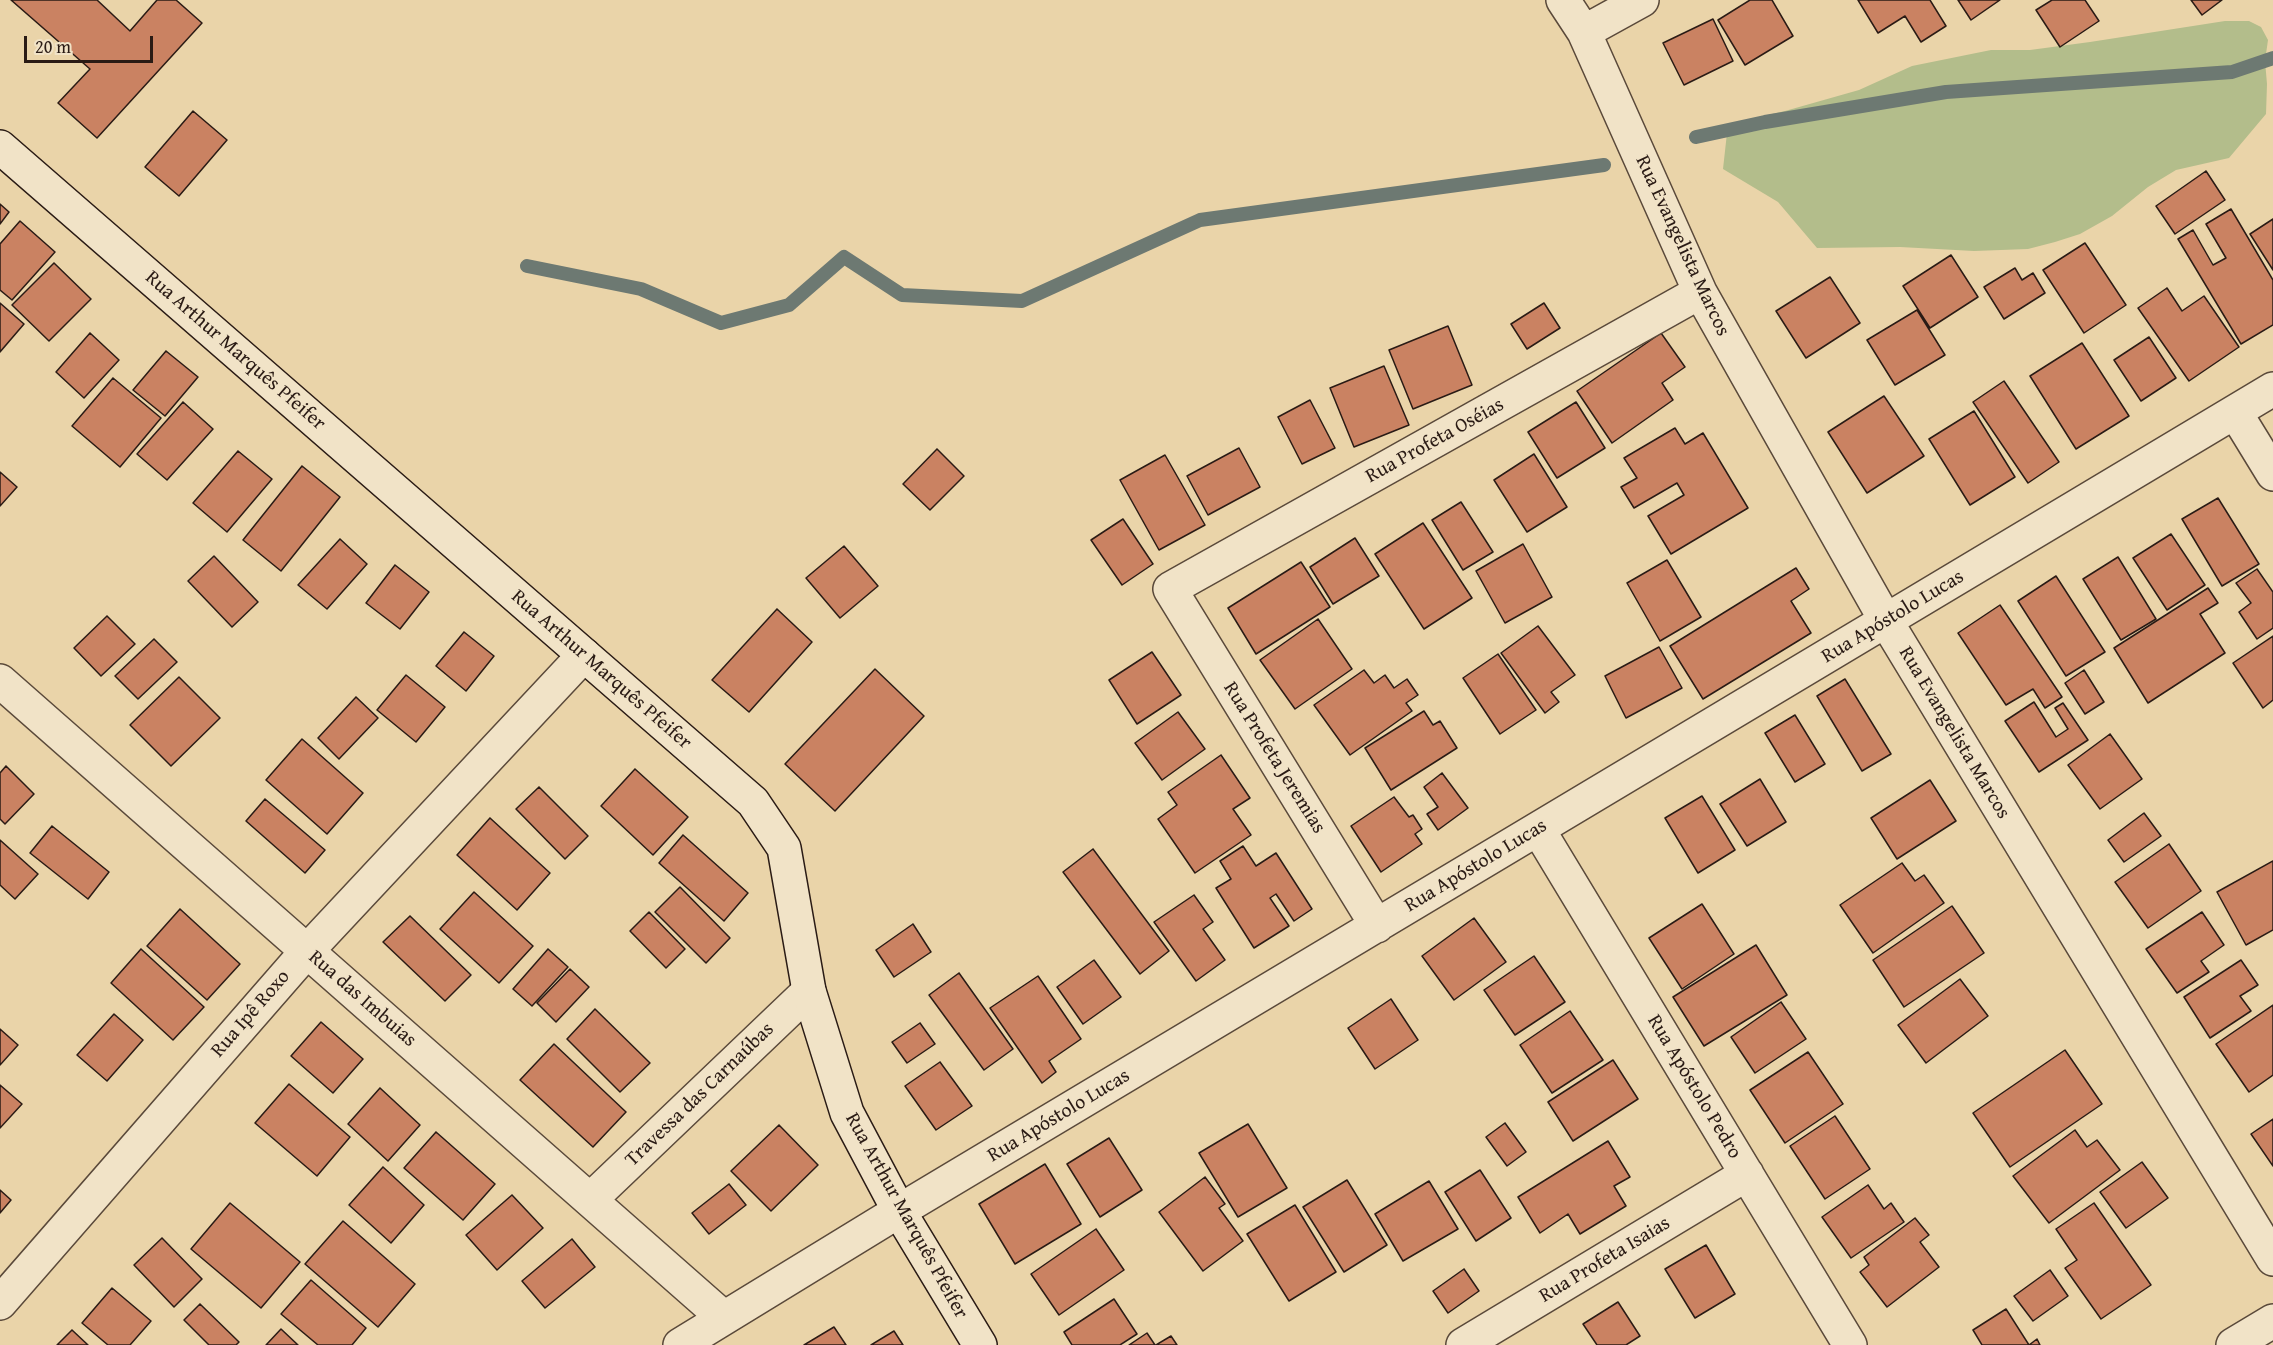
<!DOCTYPE html>
<meta charset="utf-8">
<style>
body{margin:0}
#map{position:relative;width:2273px;height:1345px;overflow:hidden;background:#ead4a9;font-family:"Gentium Book Plus",serif}
canvas{display:block}
.scale{position:absolute;left:24px;top:36px;width:129px;height:27px;box-sizing:border-box;border:3px solid #2a1b15;border-top:0;padding-left:8px;font-size:18px;line-height:21px;white-space:nowrap;color:#2a1b15;-webkit-text-stroke:4px #f1e3c7;paint-order:stroke}
</style>
<div id="map">
<canvas width="2273" height="1345"></canvas>
<div class="scale">20 m</div>
</div>
<script>
const ctx = document.querySelector('canvas').getContext('2d');
ctx.lineJoin = 'round';
function fill(path, color) { ctx.fillStyle = color; ctx.fill(path, 'evenodd'); }
const poly = rows => new Path2D(rows.map(r => 'M' + r).join(''));
function trace(path, color, width, dash) { ctx.strokeStyle = color; ctx.lineWidth = width; ctx.lineCap = dash ? 'butt' : 'round'; ctx.setLineDash(dash || []); ctx.stroke(path); }
function write(font, color, halo, rows, align = 'center') {
  ctx.font = font + ' "Gentium Book Plus",serif'; ctx.lineWidth = 5; ctx.setLineDash([]); ctx.textBaseline = 'middle'; ctx.strokeStyle = halo; ctx.fillStyle = color; for (const [text, x, y, turn = 0] of rows) {
    ctx.save(); ctx.translate(x, y); ctx.rotate((+turn || 0) * Math.PI / 180); ctx.textAlign = isNaN(turn) ? turn : align; if (halo) ctx.strokeText(text, 0, 0); ctx.fillText(text, 0, 0); ctx.restore();
  }
}
const green = poly([
 [2225,21,2249,21,2261,27,2268,40,2265,61,2267,84,2266,114,2229,158,2176,170,2148,187,2112,216,2080,234,2055,242,2028,249,1974,251,1900,247,1817,248,1778,202,1723,169,1728,124,1785,111,1859,90,1912,66,1991,50,2030,50,2090,42]
]);
const stream = poly([
 [1696,137,1765,122,1946,92,2232,72,2273,58],
 [527,266,641,289,721,323,789,305,844,257,902,295,1022,301,1200,220,1604,165]
]);
const building = poly([
 [11,0,97,0,130,31,157,0,176,0,202,23,97,138,58,103,90,69,11,0],
 [1750,0,1772,0,1793,36,1745,65,1718,20,1750,0],
 [1858,0,1930,0,1946,26,1921,42,1905,16,1878,33,1858,0],
 [1958,0,2000,0,1971,20,1958,0],
 [2052,0,2085,0,2099,21,2060,47,2036,10,2052,0],
 [2191,0,2222,0,2202,15,2191,0],
 [1713,19,1733,61,1684,85,1663,43,1713,19],
 [193,111,227,140,179,196,145,167,193,111],
 [2206,171,2225,200,2175,234,2156,206,2206,171],
 [0,204,9,212,0,224,0,204],
 [2231,209,2273,280,2273,325,2241,344,2178,239,2193,230,2213,265,2226,258,2206,224,2231,209],
 [2273,219,2273,270,2250,234,2273,219],
 [20,221,55,252,12,300,0,290,0,244,20,221],
 [2085,243,2126,305,2084,333,2043,270,2085,243],
 [1951,255,1978,297,1930,328,1903,286,1951,255],
 [54,263,91,299,49,341,12,305,54,263],
 [2015,268,2022,280,2033,273,2045,293,2004,319,1984,287,2015,268],
 [1830,277,1860,323,1806,358,1776,311,1830,277],
 [2167,288,2182,311,2204,296,2239,347,2189,381,2138,308,2167,288],
 [0,303,24,324,0,352,0,303],
 [1544,303,1560,328,1527,349,1511,324,1544,303],
 [1917,310,1945,355,1895,385,1867,340,1917,310],
 [1448,326,1472,385,1413,409,1389,350,1448,326],
 [90,333,119,360,84,398,56,372,90,333],
 [1661,333,1685,367,1662,383,1673,400,1612,443,1577,391,1661,333],
 [2149,337,2176,378,2141,401,2114,360,2149,337],
 [2082,343,2129,416,2076,449,2030,376,2082,343],
 [166,351,198,377,165,416,133,390,166,351],
 [1384,366,1409,425,1354,447,1330,388,1384,366],
 [113,378,161,418,120,467,72,426,113,378],
 [2004,381,2059,462,2028,483,1973,402,2004,381],
 [1884,396,1924,456,1867,493,1828,432,1884,396],
 [1310,400,1335,448,1302,464,1278,417,1310,400],
 [183,402,213,429,167,480,137,454,183,402],
 [1576,402,1605,448,1557,478,1528,432,1576,402],
 [1974,411,2015,477,1970,505,1929,439,1974,411],
 [1675,428,1685,444,1703,433,1748,508,1671,554,1648,516,1684,495,1677,483,1634,508,1621,487,1637,478,1624,458,1675,428],
 [1239,448,1260,487,1208,515,1187,476,1239,448],
 [937,449,964,476,930,510,903,484,937,449],
 [238,451,272,479,227,532,193,503,238,451],
 [1534,454,1567,507,1527,532,1494,480,1534,454],
 [1165,455,1205,525,1159,550,1120,480,1165,455],
 [302,466,340,497,281,571,243,540,302,466],
 [0,472,17,487,0,506,0,472],
 [2218,498,2259,564,2222,586,2182,519,2218,498],
 [1461,502,1493,552,1463,570,1432,520,1461,502],
 [1123,519,1153,564,1122,585,1091,540,1123,519],
 [1423,523,1472,598,1424,629,1375,554,1423,523],
 [2171,534,2205,585,2167,610,2133,558,2171,534],
 [1355,538,1379,576,1333,604,1310,567,1355,538],
 [340,539,367,564,327,609,298,585,340,539],
 [1523,544,1552,597,1505,623,1476,571,1523,544],
 [844,546,878,586,840,618,806,578,844,546],
 [214,556,258,602,232,627,188,581,214,556],
 [2118,557,2156,619,2121,640,2083,579,2118,557],
 [1667,560,1701,617,1660,641,1627,583,1667,560],
 [1301,562,1330,607,1256,654,1228,608,1301,562],
 [395,565,429,592,400,629,366,603,395,565],
 [1796,568,1809,589,1791,601,1811,633,1703,699,1670,646,1796,568],
 [2257,569,2273,592,2273,628,2257,639,2239,612,2251,603,2236,583,2257,569],
 [2056,576,2105,652,2066,676,2018,601,2056,576],
 [2208,588,2218,603,2200,614,2225,653,2148,703,2114,648,2208,588],
 [2000,605,2062,697,2045,708,2033,689,2006,705,1958,633,2000,605],
 [777,609,812,642,749,712,712,680,777,609],
 [107,616,135,644,101,676,74,648,107,616],
 [1318,619,1352,669,1295,709,1260,660,1318,619],
 [1538,626,1575,675,1551,692,1559,702,1545,713,1501,653,1538,626],
 [464,632,494,656,466,691,436,666,464,632],
 [2273,636,2273,700,2263,708,2233,663,2273,636],
 [154,639,177,662,138,699,115,676,154,639],
 [1659,647,1682,688,1626,718,1605,676,1659,647],
 [1152,652,1181,695,1137,724,1109,680,1152,652],
 [1498,654,1536,710,1500,734,1463,678,1498,654],
 [875,669,924,716,835,811,785,764,875,669],
 [1364,670,1374,683,1385,675,1394,688,1407,679,1418,695,1406,703,1412,711,1350,755,1314,705,1364,670],
 [2084,670,2104,702,2085,714,2065,683,2084,670],
 [406,675,445,707,416,742,377,710,406,675],
 [179,677,220,718,171,766,130,725,179,677],
 [1845,679,1891,754,1862,771,1817,696,1845,679],
 [356,697,378,718,339,759,318,738,356,697],
 [2034,702,2056,737,2068,729,2055,708,2063,703,2088,740,2039,772,2005,721,2034,702],
 [1424,711,1433,725,1440,721,1457,748,1391,790,1365,748,1424,711],
 [1178,712,1205,749,1162,780,1135,743,1178,712],
 [1795,715,1825,764,1795,782,1765,733,1795,715],
 [2110,734,2142,779,2100,809,2068,765,2110,734],
 [302,739,363,793,327,834,266,780,302,739],
 [1221,755,1250,798,1233,809,1251,835,1195,873,1158,819,1177,805,1168,792,1221,755],
 [6,766,34,794,5,824,0,819,0,773,6,766],
 [635,769,688,817,653,855,601,806,635,769],
 [1442,773,1468,808,1438,830,1427,814,1438,807,1424,787,1442,773],
 [1760,779,1786,822,1747,846,1720,804,1760,779],
 [1930,780,1956,821,1897,859,1871,818,1930,780],
 [539,787,588,836,565,859,516,809,539,787],
 [1702,796,1735,850,1698,873,1665,818,1702,796],
 [1394,797,1409,817,1413,815,1422,829,1415,834,1422,844,1381,872,1351,826,1394,797],
 [265,799,325,850,305,873,246,821,265,799],
 [2144,813,2161,836,2124,862,2108,840,2144,813],
 [490,818,550,873,517,910,457,855,490,818],
 [52,826,109,872,88,899,30,853,52,826],
 [683,835,748,893,724,921,659,863,683,835],
 [0,840,38,874,15,899,0,885,0,840],
 [2169,844,2201,891,2148,928,2115,882,2169,844],
 [1243,846,1256,866,1276,853,1312,909,1294,921,1276,894,1270,898,1289,926,1254,948,1216,888,1231,879,1220,861,1243,846],
 [1093,849,1169,951,1140,974,1063,872,1093,849],
 [2273,861,2273,930,2246,945,2217,892,2273,861],
 [1902,863,1915,881,1924,875,1944,903,1873,953,1840,905,1902,863],
 [680,887,730,938,706,963,655,912,680,887],
 [474,892,533,946,499,983,440,929,474,892],
 [1194,895,1213,922,1203,929,1225,960,1196,981,1154,922,1194,895],
 [1702,904,1734,954,1682,989,1649,938,1702,904],
 [1952,906,1984,953,1904,1007,1873,960,1952,906],
 [180,909,240,964,207,1000,147,946,180,909],
 [649,912,685,949,666,968,630,931,649,912],
 [2202,912,2224,945,2201,961,2209,972,2177,993,2146,949,2202,912],
 [410,916,471,975,445,1001,383,942,410,916],
 [1474,918,1506,962,1454,1000,1422,956,1474,918],
 [913,924,931,952,894,977,876,950,913,924],
 [1756,945,1787,995,1704,1046,1673,997,1756,945],
 [141,949,204,1007,173,1040,111,983,141,949],
 [548,949,568,967,532,1006,513,989,548,949],
 [1534,956,1565,1002,1515,1035,1484,990,1534,956],
 [1094,960,1121,997,1083,1024,1057,987,1094,960],
 [2241,960,2258,985,2240,996,2251,1011,2210,1038,2184,997,2241,960],
 [570,969,589,987,556,1022,537,1003,570,969],
 [959,973,1013,1049,984,1070,929,995,959,973],
 [1038,976,1081,1039,1049,1061,1056,1072,1042,1083,990,1008,1038,976],
 [1960,979,1988,1016,1926,1063,1898,1025,1960,979],
 [1391,999,1418,1040,1375,1069,1348,1028,1391,999],
 [1781,1002,1806,1039,1755,1073,1731,1037,1781,1002],
 [2273,1005,2273,1075,2249,1092,2216,1044,2273,1005],
 [595,1009,650,1063,620,1092,567,1039,595,1009],
 [1570,1011,1603,1060,1552,1093,1520,1045,1570,1011],
 [114,1014,143,1040,107,1081,77,1055,114,1014],
 [321,1022,363,1059,333,1093,291,1056,321,1022],
 [920,1023,935,1044,907,1063,892,1042,920,1023],
 [0,1029,18,1045,0,1065,0,1029],
 [554,1044,626,1112,593,1147,520,1080,554,1044],
 [2065,1050,2102,1104,2010,1167,1973,1113,2065,1050],
 [1808,1052,1843,1104,1785,1143,1750,1090,1808,1052],
 [1613,1060,1638,1099,1573,1141,1548,1102,1613,1060],
 [940,1062,972,1106,936,1130,905,1086,940,1062],
 [289,1084,350,1137,317,1176,255,1123,289,1084],
 [0,1085,22,1104,0,1128,0,1085],
 [380,1088,420,1125,388,1161,348,1124,380,1088],
 [1835,1116,1870,1169,1825,1199,1790,1146,1835,1116],
 [2273,1119,2273,1166,2251,1134,2273,1119],
 [1505,1123,1526,1152,1507,1166,1486,1137,1505,1123],
 [1248,1124,1287,1188,1238,1217,1199,1153,1248,1124],
 [779,1125,818,1165,771,1211,731,1171,779,1125],
 [2075,1130,2087,1147,2097,1140,2120,1170,2049,1223,2013,1176,2075,1130],
 [436,1132,495,1184,463,1220,404,1168,436,1132],
 [1109,1138,1142,1190,1100,1217,1067,1164,1109,1138],
 [1608,1141,1630,1177,1614,1186,1626,1206,1580,1234,1568,1214,1540,1233,1518,1197,1608,1141],
 [2142,1162,2168,1198,2126,1228,2100,1192,2142,1162],
 [1045,1164,1081,1224,1015,1264,979,1204,1045,1164],
 [383,1167,424,1205,391,1243,349,1205,383,1167],
 [1480,1170,1511,1218,1476,1241,1445,1192,1480,1170],
 [1205,1177,1225,1204,1219,1208,1243,1241,1203,1271,1159,1212,1205,1177],
 [1347,1180,1387,1245,1344,1272,1303,1207,1347,1180],
 [1429,1181,1458,1229,1403,1261,1375,1214,1429,1181],
 [729,1184,746,1205,709,1234,692,1213,729,1184],
 [1868,1185,1884,1209,1891,1203,1904,1222,1851,1258,1822,1217,1868,1185],
 [0,1190,11,1200,0,1213,0,1190],
 [512,1195,543,1228,497,1270,466,1235,512,1195],
 [230,1203,300,1262,261,1308,191,1249,230,1203],
 [2094,1203,2151,1285,2101,1319,2065,1268,2077,1260,2056,1229,2094,1203],
 [1295,1205,1336,1272,1289,1301,1247,1234,1295,1205],
 [1915,1218,1929,1235,1920,1242,1939,1267,1887,1307,1860,1272,1869,1265,1864,1257,1915,1218],
 [343,1221,415,1284,378,1327,305,1264,343,1221],
 [1096,1229,1124,1270,1059,1315,1031,1274,1096,1229],
 [162,1238,202,1279,174,1307,134,1265,162,1238],
 [572,1239,595,1267,545,1308,522,1281,572,1239],
 [1706,1245,1735,1294,1695,1318,1665,1269,1706,1245],
 [1464,1269,1479,1291,1448,1313,1433,1291,1464,1269],
 [2050,1270,2068,1296,2033,1321,2014,1296,2050,1270],
 [311,1280,366,1328,352,1345,318,1345,281,1314,311,1280],
 [112,1288,151,1321,130,1345,108,1345,82,1323,112,1288],
 [1114,1299,1137,1334,1120,1345,1072,1345,1064,1332,1114,1299],
 [1618,1302,1640,1336,1626,1345,1597,1345,1583,1324,1618,1302],
 [200,1304,239,1342,236,1345,209,1345,184,1320,200,1304],
 [2006,1309,2029,1345,2037,1339,2040,1345,1982,1345,1973,1330,2006,1309],
 [834,1327,846,1345,804,1345,834,1327],
 [281,1329,298,1345,266,1345,281,1329],
 [72,1330,88,1345,57,1345,72,1330],
 [894,1331,903,1345,871,1345,894,1331],
 [1147,1333,1155,1345,1129,1345,1147,1333],
 [1171,1336,1177,1345,1156,1345,1171,1336]
]);
const street = poly([
 [1563,0,1584,32,1700,292,1886,621,2273,1259],
 [1584,32,1642,0],
 [2235,412,2273,474],
 [0,681,724,1318],
 [1538,829,1850,1345],
 [1377,926,1170,589,1700,292],
 [590,1200,809,991],
 [0,1303,307,951,584,655],
 [680,1345,899,1211,2273,389],
 [1463,1345,1747,1174],
 [2233,1345,2273,1321]
]);
const secondary = poly([
 [0,147,753,802,784,848,809,991,847,1113,899,1211,980,1345]
]);
const streetNames = [
 ["Rua Evangelista Marcos",1682,246,65],
 ["Rua Arthur Marquês Pfeifer",235,351,41],
 ["Rua Profeta Oséias",1435,441,-29],
 ["Rua Apóstolo Lucas",1893,617,-31],
 ["Rua Arthur Marquês Pfeifer",601,670,41],
 ["Rua Evangelista Marcos",1954,733,59],
 ["Rua Profeta Jeremias",1274,758,58],
 ["Rua Apóstolo Lucas",1476,866,-31],
 ["Rua das Imbuias",362,999,41],
 ["Rua Ipê Roxo",251,1014,-49],
 ["Rua Apóstolo Pedro",1694,1087,59],
 ["Travessa das Carnaúbas",700,1095,-44],
 ["Rua Apóstolo Lucas",1059,1116,-31],
 ["Rua Arthur Marquês Pfeifer",906,1216,61],
 ["Rua Profeta Isaias",1605,1260,-31]
];
fill(green, '#b3bd8b');
trace(stream, '#6d7972', 14);
fill(building, '#ca8262');
trace(building, '#2a1b15', 1.5);
trace(street, '#5a493a', 36);
trace(secondary, '#2a1b15', 36);
trace(street, '#f1e3c7', 33);
trace(secondary, '#f1e3c7', 33);
write('20px', '#2a1b15', '#f1e3c7', streetNames);
</script>
